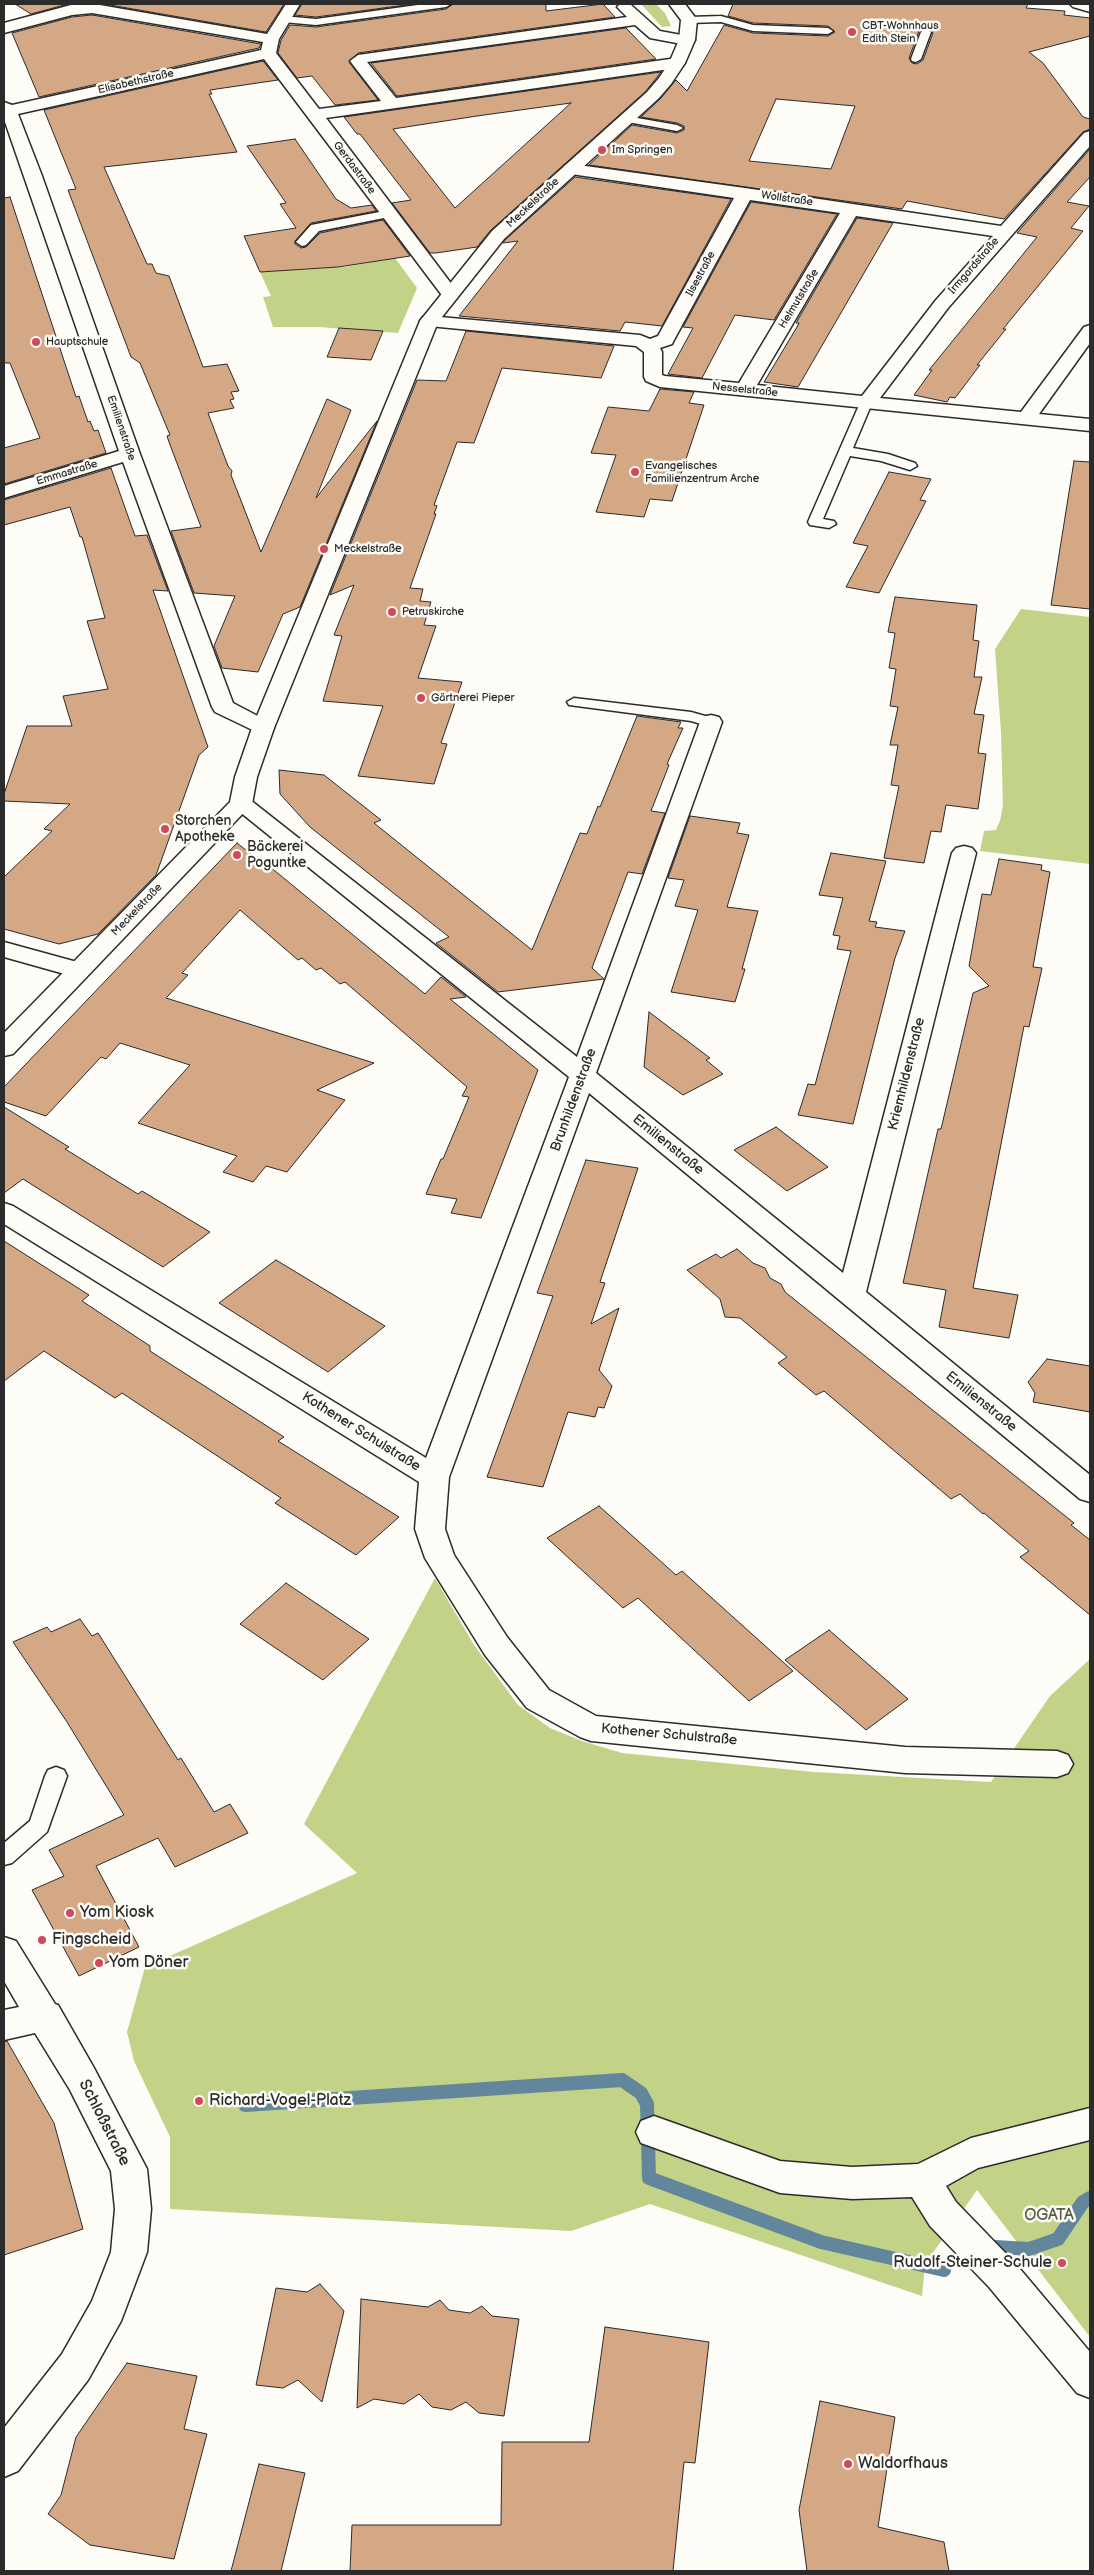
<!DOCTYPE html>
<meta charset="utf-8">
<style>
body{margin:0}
#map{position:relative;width:1094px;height:2575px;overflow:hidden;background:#fdfcf7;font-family:"Balsamiq Sans",sans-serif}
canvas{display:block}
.frame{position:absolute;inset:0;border:5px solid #2b2b2b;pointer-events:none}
</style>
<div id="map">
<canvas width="1094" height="2575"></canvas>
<div class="frame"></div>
</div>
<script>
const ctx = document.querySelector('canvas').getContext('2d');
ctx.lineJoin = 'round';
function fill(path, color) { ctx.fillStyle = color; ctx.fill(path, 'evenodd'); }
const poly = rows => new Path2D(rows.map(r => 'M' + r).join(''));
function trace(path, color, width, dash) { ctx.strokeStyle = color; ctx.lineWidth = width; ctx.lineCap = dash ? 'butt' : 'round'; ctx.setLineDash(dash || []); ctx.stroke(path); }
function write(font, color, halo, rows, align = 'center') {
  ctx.font = font + ' "Balsamiq Sans",sans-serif'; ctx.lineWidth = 5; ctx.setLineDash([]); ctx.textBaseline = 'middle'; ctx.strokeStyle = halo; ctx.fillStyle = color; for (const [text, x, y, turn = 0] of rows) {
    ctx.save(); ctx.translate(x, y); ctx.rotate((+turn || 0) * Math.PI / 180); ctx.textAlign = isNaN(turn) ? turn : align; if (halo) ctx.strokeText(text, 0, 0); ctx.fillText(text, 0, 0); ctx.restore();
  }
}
const green = poly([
 [641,4,656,4,665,13,671,26,662,27],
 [395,258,417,288,398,333,319,327,273,327,263,297,271,296,260,272,344,267],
 [1021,609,1090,617,1090,864,980,851,984,831,996,830,1000,821,1003,805,1001,732,995,649],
 [435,1578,474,1645,518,1705,550,1728,582,1741,622,1753,814,1772,991,1782,1050,1696,1090,1659,1090,2337,977,2190,925,2264,922,2296,650,2204,571,2231,170,2209,170,2137,134,2061,127,2032,145,1967,357,1873,304,1824]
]);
const stream = poly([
 [245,2105,622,2080,641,2093,647,2104,649,2178,821,2242,944,2270],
 [995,2247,1029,2249,1058,2239,1083,2202,1090,2198]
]);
const building = poly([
 [15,4,68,4,31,14,15,4],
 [104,4,284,4,266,32,104,4],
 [302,4,413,4,316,17,295,15,302,4],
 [453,4,546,4,546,11,603,4,615,17,358,53,349,62,378,100,335,105,312,76,297,78,278,53,281,40,290,25,316,27,446,9,453,4],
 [733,4,1028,4,1026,8,1065,11,1064,15,1090,18,1090,36,1029,52,1043,63,1083,117,1090,119,1090,129,1083,132,1004,219,907,201,902,209,589,165,632,125,677,133,684,130,684,126,677,123,641,117,660,99,676,80,687,91,724,25,753,33,828,36,835,32,828,26,753,23,728,16,733,4],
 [927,27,933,33,923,60,917,64,912,63,909,58,919,31,927,27],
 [776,99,855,106,831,169,749,161,776,99],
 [92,15,261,44,259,48,39,97,12,33,72,17,92,15],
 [626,28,656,59,397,96,371,63,626,28],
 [263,61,278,80,210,90,212,94,209,94,237,152,104,167,147,264,152,264,156,273,169,276,203,367,227,364,239,391,231,392,234,399,230,400,234,408,208,413,228,466,232,471,231,475,261,552,327,399,351,410,316,498,377,421,300,607,283,614,258,672,222,668,214,646,235,596,194,593,171,531,201,527,169,442,167,436,170,435,140,363,131,357,68,190,76,189,44,110,263,61],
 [661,72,646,91,491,230,477,247,436,253,430,253,392,203,411,200,360,134,357,134,344,117,661,72],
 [571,103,455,208,393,129,477,116,571,103],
 [295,139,336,199,351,208,372,205,376,211,311,223,295,241,295,244,301,248,306,247,320,233,383,220,410,256,338,267,260,272,244,236,296,228,280,204,286,203,247,146,295,139],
 [1090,149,1090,177,1067,202,1089,206,1071,228,1083,231,1003,329,1006,329,977,365,980,365,955,398,950,397,947,402,914,395,932,370,929,370,1037,237,1017,233,1090,149],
 [575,177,731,199,662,326,625,322,620,331,459,316,518,241,503,243,505,240,575,177],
 [10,197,76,397,79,396,88,422,90,421,94,431,98,430,106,453,4,484,4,448,40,438,10,363,4,363,4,198,10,197],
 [751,202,837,214,774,320,735,315,702,378,668,374,693,328,683,327,751,202],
 [857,218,893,223,798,387,764,382,797,327,799,323,796,323,857,218],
 [339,328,383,331,371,360,327,357,339,328],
 [466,331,614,346,601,378,502,368,474,443,457,442,434,505,437,506,434,514,436,514,410,588,423,589,420,601,431,602,424,625,436,626,418,678,462,682,441,743,447,744,434,784,358,776,383,706,323,701,342,636,334,635,354,585,330,595,417,380,446,381,466,331],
 [660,389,694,392,689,403,704,405,672,501,650,499,644,517,596,512,616,455,591,453,608,407,649,411,660,389],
 [1074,461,1090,462,1090,609,1051,605,1074,461],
 [111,468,135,536,147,535,168,591,153,590,208,747,199,755,156,875,98,934,59,944,4,929,4,877,52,831,44,829,70,804,4,801,4,794,27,726,72,726,63,696,108,689,87,621,105,618,82,537,80,537,70,507,4,525,4,500,111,468],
 [889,472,931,479,920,500,926,501,879,593,846,587,868,546,853,543,889,472],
 [895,597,977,605,973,640,979,641,974,677,982,677,974,714,984,715,978,753,986,754,978,809,946,805,941,832,931,831,924,863,884,858,899,786,891,785,898,745,890,745,898,707,890,706,896,669,889,668,895,633,888,632,895,597],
 [637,716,681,722,678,728,683,728,667,764,669,765,651,811,665,813,642,874,628,872,592,968,604,979,498,992,436,943,449,937,310,827,280,794,279,770,324,775,381,820,374,823,532,950,580,833,587,834,598,806,600,807,637,716],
 [690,816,740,823,737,833,749,835,727,907,758,911,742,969,745,969,735,1002,671,992,698,910,675,906,684,880,668,878,690,816],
 [237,843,256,858,258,857,425,994,441,977,466,997,450,999,538,1070,481,1218,451,1213,457,1199,426,1194,441,1159,443,1159,469,1097,462,1096,467,1087,345,982,340,984,321,968,316,970,302,958,298,960,240,910,182,973,188,975,166,998,374,1063,317,1090,345,1100,287,1172,266,1166,253,1182,223,1172,237,1156,138,1123,190,1065,120,1043,106,1059,101,1057,46,1116,4,1102,4,1087,237,843],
 [831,853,886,861,869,921,877,922,875,927,905,931,895,958,853,1124,798,1115,808,1084,815,1085,851,951,837,949,840,936,833,935,843,898,819,895,831,853],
 [999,859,1042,865,1041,870,1050,872,1033,967,1042,968,1029,1027,1024,1026,973,1288,1018,1295,1009,1338,939,1327,946,1290,903,1283,938,1129,941,1129,973,993,989,986,969,966,982,894,991,895,999,859],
 [649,1012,710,1058,706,1060,723,1074,683,1095,644,1067,649,1012],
 [4,1107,69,1147,65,1149,138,1194,142,1191,210,1232,163,1267,23,1179,4,1193,4,1107],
 [776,1127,828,1167,787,1191,734,1150,776,1127],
 [586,1160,638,1168,600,1282,605,1283,591,1324,619,1308,599,1370,612,1386,604,1408,598,1407,595,1417,568,1412,543,1487,487,1477,553,1296,537,1293,586,1160],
 [4,1241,89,1295,82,1301,150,1346,150,1351,284,1437,278,1441,399,1517,356,1555,275,1503,281,1498,122,1393,115,1398,44,1351,4,1381,4,1241],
 [737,1249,753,1263,765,1268,770,1278,781,1284,785,1292,1074,1523,1071,1525,1090,1540,1090,1615,1020,1557,1029,1551,984,1513,983,1514,960,1494,951,1499,824,1391,816,1395,778,1363,787,1357,740,1318,725,1317,720,1299,687,1270,716,1254,721,1258,737,1249],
 [276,1260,385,1326,328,1372,219,1303,276,1260],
 [1047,1359,1090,1366,1090,1412,1033,1402,1035,1393,1028,1382,1047,1359],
 [599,1506,676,1575,682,1571,793,1671,749,1701,638,1598,623,1608,547,1538,599,1506],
 [286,1583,369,1639,323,1680,240,1624,286,1583],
 [80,1619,92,1636,98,1633,178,1760,181,1758,214,1812,230,1804,248,1833,175,1867,158,1838,96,1866,139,1947,79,1976,32,1890,64,1876,49,1850,124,1815,67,1722,13,1642,47,1627,51,1632,80,1619],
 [829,1630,908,1699,866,1730,785,1660,829,1630],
 [7,2041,54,2123,83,2229,4,2255,4,2042,7,2041],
 [320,2284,344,2311,322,2402,298,2380,283,2388,256,2385,276,2288,307,2292,320,2284],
 [361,2299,428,2307,440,2300,449,2310,470,2313,482,2306,492,2316,519,2319,504,2416,479,2413,466,2402,451,2410,432,2407,419,2394,404,2404,374,2399,357,2408,361,2299],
 [605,2327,709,2342,695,2463,684,2462,673,2571,350,2571,352,2525,501,2525,502,2442,589,2442,605,2327],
 [127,2363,197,2376,184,2429,207,2434,174,2559,90,2545,48,2514,61,2495,76,2437,127,2363],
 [820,2401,895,2417,878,2527,944,2542,949,2571,807,2571,799,2510,820,2401],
 [259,2464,305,2473,281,2571,231,2571,259,2464]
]);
const lane = poly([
 [425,4,451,4,446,7,316,25,283,22,278,19,283,16,316,19,425,4],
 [721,16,753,25,828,28,833,31,828,34,753,31,721,22,689,23,684,20,689,17,721,16],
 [926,29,931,32,921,59,916,62,912,61,911,59,921,32,926,29],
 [626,116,677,125,683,128,677,131,622,121,620,119,626,116],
 [390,210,394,212,394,216,319,231,306,245,302,246,296,242,311,225,390,210],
 [866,399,872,403,853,448,888,454,915,463,917,466,910,470,881,461,850,456,823,519,834,521,836,524,829,528,810,525,808,522,860,403,866,399],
 [574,698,691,712,716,719,719,722,711,727,691,721,569,705,567,702,574,698],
 [56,1767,64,1770,67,1776,47,1832,12,1863,4,1865,4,1843,30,1821,45,1776,48,1770,56,1767]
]);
const street = poly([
 [94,4,267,34,286,4,300,4,279,39,276,53,319,109,381,101,350,61,358,55,627,17,617,7,620,4,630,4,660,31,692,37,695,40,687,45,650,38,635,25,367,62,396,98,677,58,685,63,677,68,326,118,459,294,456,298,450,299,444,298,264,59,18,114,42,176,140,454,233,703,271,723,274,728,271,733,263,735,215,712,212,707,123,462,4,498,4,486,119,451,4,119,4,102,12,105,261,50,263,42,92,13,72,15,4,33,4,23,71,5,94,4],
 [1070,4,1090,4,1090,12,1073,7,1070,4],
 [1090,131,1090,146,948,308,880,398,1021,412,1084,327,1090,325,1090,343,1039,414,1090,419,1090,431,660,387,646,381,644,377,644,352,636,346,429,326,423,325,420,321,423,317,429,316,640,335,650,339,658,336,734,198,571,174,563,169,565,165,571,164,745,188,1001,226,1084,133,1090,131],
 [750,200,840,213,739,383,665,376,662,375,662,352,660,348,672,344,674,340,750,200],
 [856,216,993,236,936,300,862,396,757,385,856,216],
 [711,715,719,717,722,722,596,1073,843,1273,952,853,956,848,964,846,972,848,976,853,866,1292,1090,1475,1090,1502,1080,1499,589,1093,449,1477,445,1529,454,1555,507,1637,549,1690,596,1716,905,1747,1057,1751,1068,1755,1073,1764,1068,1773,1057,1777,905,1773,591,1741,580,1737,527,1708,485,1655,425,1558,415,1529,419,1482,4,1224,4,1203,13,1206,426,1458,569,1077,230,804,233,799,241,797,249,799,577,1057,700,722,703,717,711,715],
 [4,942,88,965,91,970,88,975,79,978,4,957,4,942],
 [1090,2108,1090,2140,978,2168,946,2186,956,2202,1015,2263,1090,2352,1090,2398,1077,2393,989,2287,930,2226,912,2197,852,2199,780,2193,641,2143,636,2132,641,2121,654,2116,780,2161,852,2167,918,2164,971,2138,1090,2108]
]);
const secondary = poly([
 [669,4,685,4,697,20,695,40,685,63,671,84,659,98,504,239,438,322,274,728,257,777,252,804,13,1054,4,1056,4,1033,230,802,235,777,252,728,420,321,492,231,647,92,659,78,669,63,679,40,681,20,669,4],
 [4,1937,16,1941,55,2004,58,2005,94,2068,147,2169,151,2209,147,2252,121,2321,88,2380,18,2471,4,2477,4,2428,62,2354,92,2301,111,2252,115,2209,111,2171,70,2090,35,2033,4,2040,4,2010,19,2007,4,1981,4,1937]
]);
const markers = [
 [852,32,5,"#d1495b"],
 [602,150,5,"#d1495b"],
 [36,342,5,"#d1495b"],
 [635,472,5,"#d1495b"],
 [324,549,5,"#d1495b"],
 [392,612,5,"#d1495b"],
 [421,698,5,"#d1495b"],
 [165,829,5,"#d1495b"],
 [237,855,5,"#d1495b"],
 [70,1913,5,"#d1495b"],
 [42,1940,5,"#d1495b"],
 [99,1963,5,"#d1495b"],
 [199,2101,5,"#d1495b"],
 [1062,2263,5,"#d1495b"],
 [848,2464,5,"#d1495b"]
];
const farPoinames = [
 ["CBT-Wohnhaus",862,26],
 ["Edith Stein",862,39],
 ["Im Springen",612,150],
 ["Hauptschule",46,342],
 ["Evangelisches",645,466],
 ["Familienzentrum Arche",645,479],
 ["Meckelstraße",334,549],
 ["Petruskirche",402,612],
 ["Gärtnerei Pieper",431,698]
];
const farStreetnames = [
 ["Elisabethstraße",136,82,-13],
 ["Gerdastraße",354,168,53],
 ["Wollstraße",787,199,8],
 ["Meckelstraße",533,203,-43],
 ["Irmgardstraße",974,266,-49],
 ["Ilsestraße",701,274,-62],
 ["Helmutstraße",799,299,-59],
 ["Nesselstraße",745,390,6],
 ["Emilienstraße",121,428,71],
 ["Emmastraße",67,473,-17],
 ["Meckelstraße",137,910,-46]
];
const poiNames = [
 ["Storchen",175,821],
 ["Apotheke",175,837],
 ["Bäckerei",247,847],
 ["Poguntke",247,863]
];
const streetNames = [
 ["Kriemhildenstraße",907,1074,-76],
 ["Brunhildenstraße",574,1100,-70],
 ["Emilienstraße",668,1145,39],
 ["Emilienstraße",981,1402,39],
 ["Kothener Schulstraße",361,1432,32],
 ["Kothener Schulstraße",669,1735,5]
];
const nearPoinames = [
 ["Yom Kiosk",80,1913],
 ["Fingscheid",52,1940],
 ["Yom Döner",109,1963],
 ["Richard-Vogel-Platz",209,2101],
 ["Rudolf-Steiner-Schule",1052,2263,"right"],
 ["Waldorfhaus",858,2464]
];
const nearStreetnames = [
 ["Schloßstraße",104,2123,63]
];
const nearParknames = [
 ["OGATA",1049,2216]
];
fill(green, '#c2d287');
trace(stream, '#62869c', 14);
fill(building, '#d4a785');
trace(building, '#2b2b2b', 1);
trace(lane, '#2b2b2b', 3);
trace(street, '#2b2b2b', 3);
trace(secondary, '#2b2b2b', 3);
fill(lane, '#fdfcf7');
fill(street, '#fdfcf7');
fill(secondary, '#fdfcf7');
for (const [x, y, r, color] of markers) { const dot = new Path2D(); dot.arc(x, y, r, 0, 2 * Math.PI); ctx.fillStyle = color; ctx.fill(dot); trace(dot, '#fdfcf7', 2); }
write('11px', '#2b2b2b', '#fdfcf7', farPoinames, 'left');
write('11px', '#2b2b2b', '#fdfcf7', farStreetnames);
write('14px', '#2b2b2b', '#fdfcf7', poiNames, 'left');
write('14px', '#2b2b2b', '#fdfcf7', streetNames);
write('16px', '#2b2b2b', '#fdfcf7', nearPoinames, 'left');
write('16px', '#2b2b2b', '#fdfcf7', nearStreetnames);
write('16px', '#585d47', '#fdfcf7', nearParknames);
</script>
